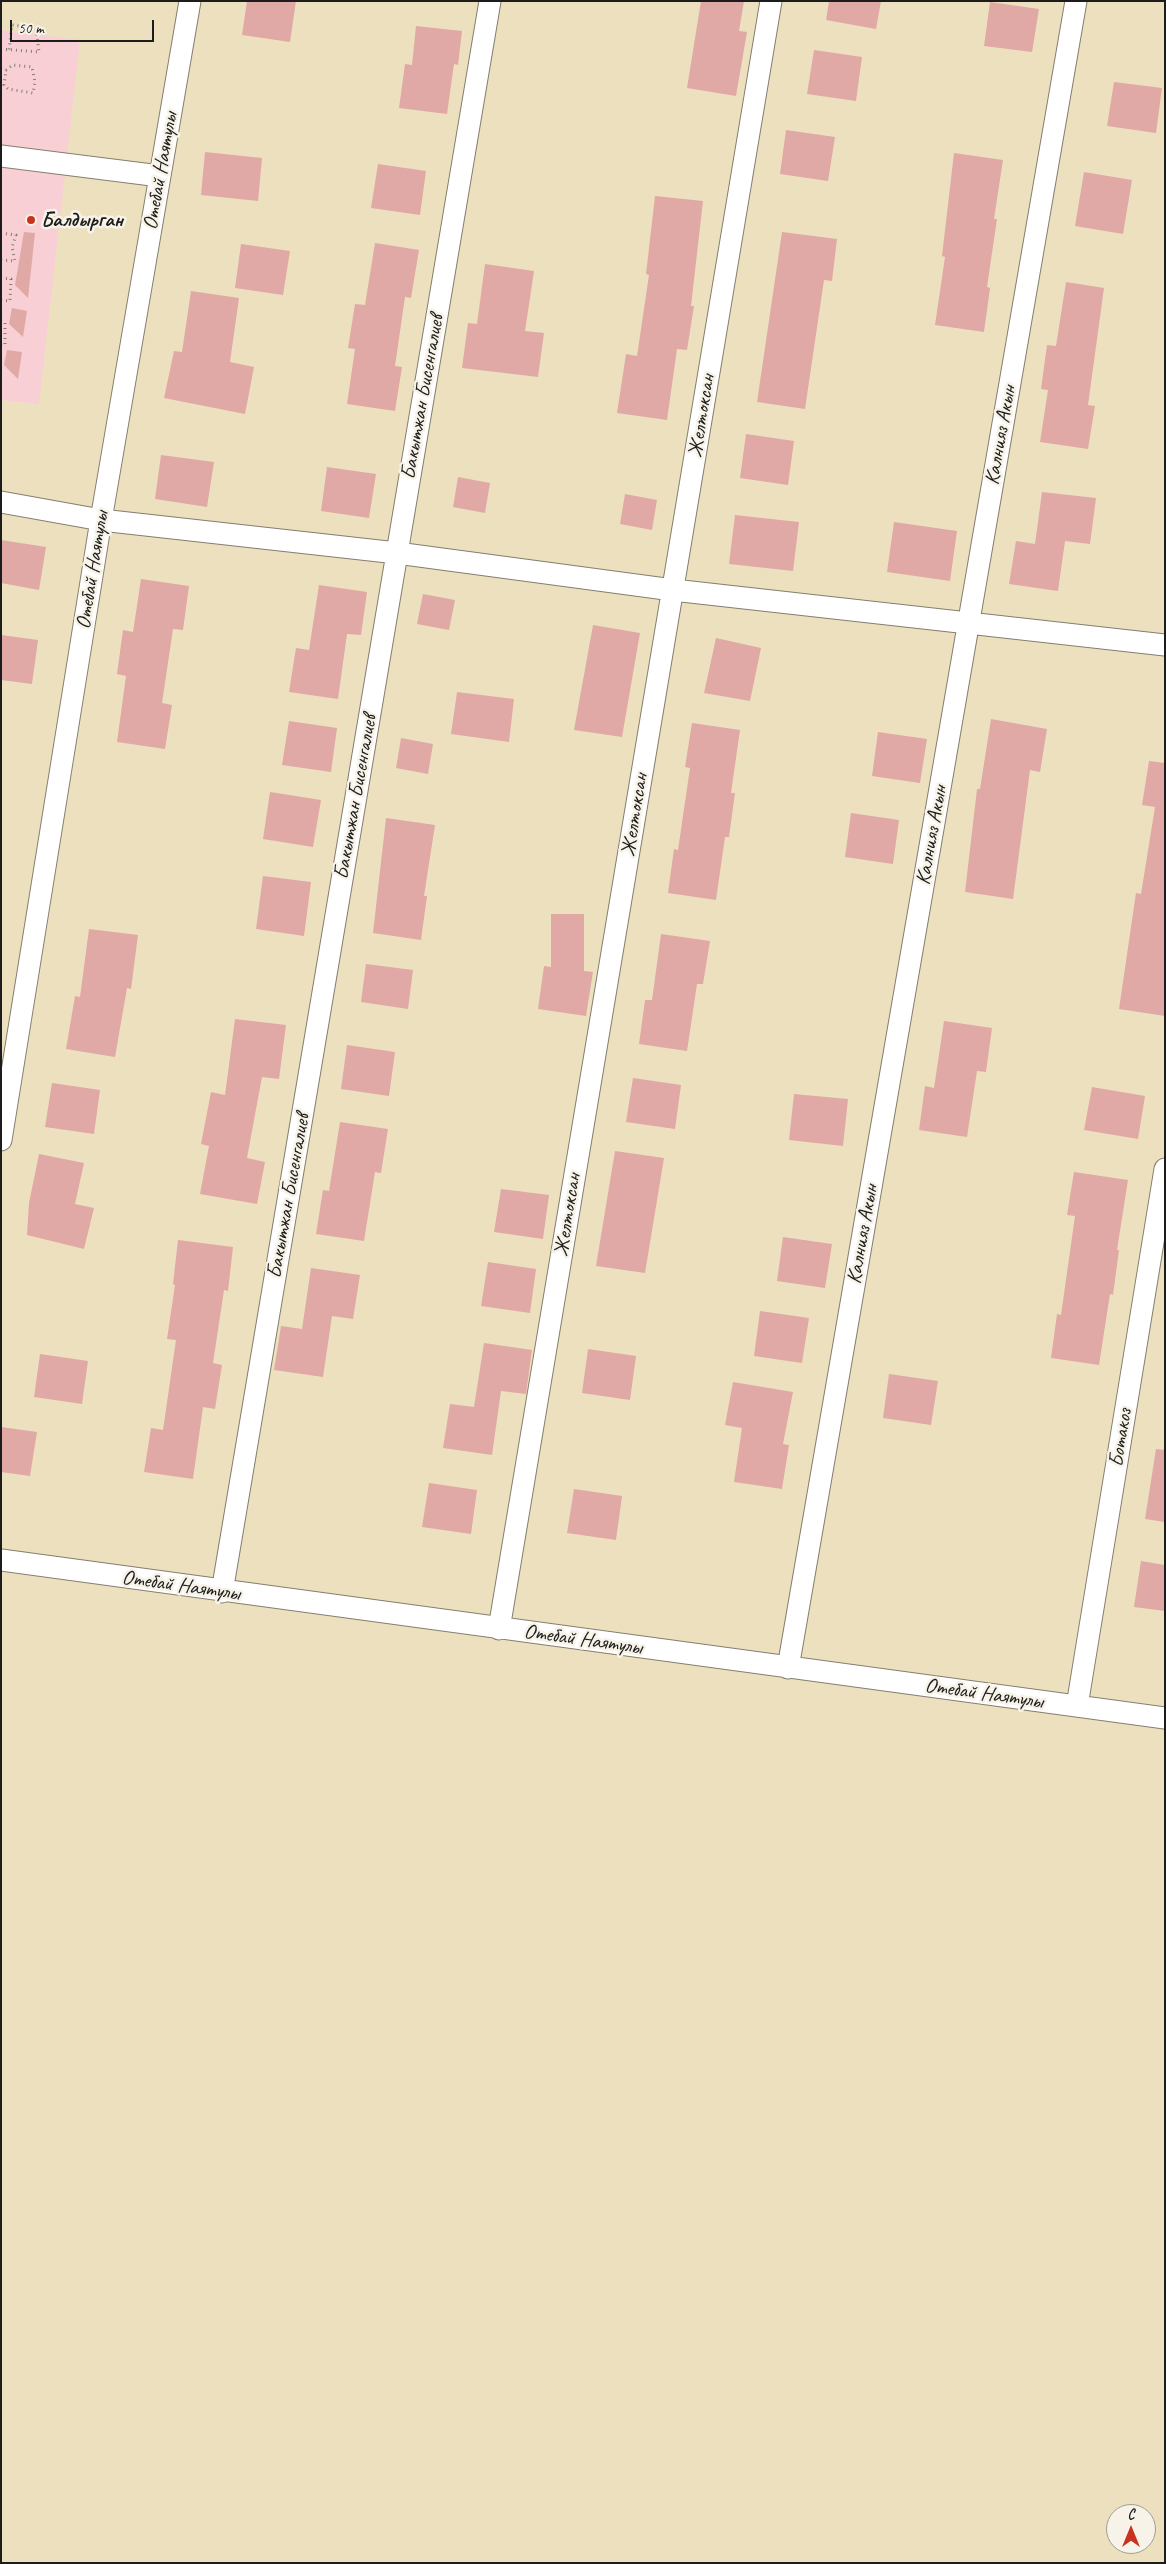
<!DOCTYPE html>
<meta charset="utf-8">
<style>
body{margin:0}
#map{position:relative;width:1166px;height:2564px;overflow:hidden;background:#ede0bf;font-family:Caveat,sans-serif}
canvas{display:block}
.frame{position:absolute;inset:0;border:2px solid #1c1c1c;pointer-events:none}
.north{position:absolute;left:1106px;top:2504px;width:50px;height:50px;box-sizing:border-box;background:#f7f3e8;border:1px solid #9f9d96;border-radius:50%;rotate:0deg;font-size:14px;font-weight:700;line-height:20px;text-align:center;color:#1c1c1c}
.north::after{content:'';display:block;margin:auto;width:18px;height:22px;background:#c8321e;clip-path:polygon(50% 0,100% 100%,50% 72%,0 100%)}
.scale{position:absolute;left:10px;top:20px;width:144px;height:22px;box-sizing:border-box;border:2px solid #1c1c1c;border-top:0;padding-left:6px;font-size:15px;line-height:18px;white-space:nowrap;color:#1c1c1c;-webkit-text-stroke:4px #f7f3e8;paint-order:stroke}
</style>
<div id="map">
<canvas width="1166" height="2564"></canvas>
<div class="frame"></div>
<div class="north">С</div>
<div class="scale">50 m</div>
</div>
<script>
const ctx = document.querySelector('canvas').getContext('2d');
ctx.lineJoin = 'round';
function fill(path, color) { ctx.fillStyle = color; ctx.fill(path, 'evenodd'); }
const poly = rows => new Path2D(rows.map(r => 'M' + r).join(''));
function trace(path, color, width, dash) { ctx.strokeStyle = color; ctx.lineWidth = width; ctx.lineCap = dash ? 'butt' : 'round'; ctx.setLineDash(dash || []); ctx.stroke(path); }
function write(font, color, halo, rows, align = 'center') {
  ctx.font = font + ' Caveat,sans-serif'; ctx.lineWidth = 5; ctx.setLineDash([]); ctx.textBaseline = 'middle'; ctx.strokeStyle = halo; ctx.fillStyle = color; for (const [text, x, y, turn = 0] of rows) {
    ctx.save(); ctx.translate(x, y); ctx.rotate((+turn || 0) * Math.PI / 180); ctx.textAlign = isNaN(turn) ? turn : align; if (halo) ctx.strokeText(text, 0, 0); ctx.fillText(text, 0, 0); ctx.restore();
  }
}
const built = poly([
 [1,30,80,40,39,404,1,400]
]);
const building = poly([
 [247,1,296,1,290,42,242,35],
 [701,1,744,1,739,31,747,32,736,96,687,88],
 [829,1,881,1,876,29,826,20],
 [990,2,1039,9,1032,52,984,46],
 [416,26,462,31,458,65,454,64,447,114,399,108,405,64,412,65],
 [814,50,862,57,856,101,807,94],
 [1114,82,1162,88,1156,133,1107,126],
 [786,130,835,137,828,181,780,174],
 [205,152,262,158,258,201,201,195],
 [954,153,1003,160,994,219,997,219,987,287,990,288,984,332,935,325,945,257,942,256],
 [378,164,426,171,420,215,371,208],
 [1084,172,1132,180,1123,234,1075,226],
 [655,196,703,201,691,306,694,306,687,350,677,349,667,420,617,413,626,354,637,356,649,275,646,274],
 [24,232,35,233,28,298,15,285],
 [782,232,837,239,832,281,824,280,805,409,757,402],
 [375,243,419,250,411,298,405,297,395,366,402,367,395,411,347,404,355,349,348,348,355,304,365,305],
 [241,244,290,251,283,295,235,288],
 [485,264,534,271,525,331,544,333,538,377,462,368,468,323,477,324],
 [1066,282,1104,288,1088,405,1095,406,1088,449,1040,442,1048,390,1041,389,1047,345,1056,346],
 [191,291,239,298,230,362,254,367,245,414,164,398,174,351,182,352],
 [12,308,27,311,23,337,9,324],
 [7,350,22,352,18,379,4,365],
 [746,434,794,441,788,485,740,478],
 [161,455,214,462,207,507,155,499],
 [327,467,376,474,369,518,321,511],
 [458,477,490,483,485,513,453,507],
 [1042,492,1096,498,1090,544,1065,541,1058,591,1009,584,1016,541,1035,544],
 [625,494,657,500,652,530,620,524],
 [735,515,799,522,793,571,729,564],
 [894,522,957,531,950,581,887,572],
 [1,540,46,547,39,590,1,583],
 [141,579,189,586,183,630,173,629,162,703,172,705,165,749,117,742,126,676,117,674,123,630,133,632],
 [319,585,367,592,361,635,347,634,338,699,289,692,296,648,309,650],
 [423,594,455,600,449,630,417,624],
 [593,625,640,633,622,737,574,730],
 [1,635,38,640,32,684,1,680],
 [716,638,761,648,750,701,704,693],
 [457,692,514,699,509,742,451,734],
 [991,719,1047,729,1040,772,1030,770,1013,899,965,892,977,789,980,789],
 [289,721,337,728,331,772,282,765],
 [692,723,740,730,731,793,735,793,729,837,725,837,716,900,668,893,674,849,678,850,690,768,685,767],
 [878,732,927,739,920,783,872,776],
 [401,738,433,744,428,774,396,768],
 [1149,761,1165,763,1165,1016,1119,1009,1136,893,1141,894,1155,807,1142,805],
 [270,792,321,800,313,847,263,839],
 [851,813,899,820,893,864,845,857],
 [386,818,435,825,424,896,427,896,421,940,373,933],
 [263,876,311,882,304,936,256,929],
 [551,914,584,914,584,971,593,972,586,1016,538,1009,544,966,551,967],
 [89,929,138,935,131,989,127,988,115,1057,66,1049,75,996,80,997],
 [661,934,710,941,703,984,697,984,687,1051,639,1044,645,1000,652,1000],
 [366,964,413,970,408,1009,361,1002],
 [235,1019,286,1025,279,1079,262,1077,247,1158,265,1162,257,1204,200,1194,209,1146,201,1144,211,1092,225,1095],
 [944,1021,992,1028,986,1072,977,1071,967,1137,919,1130,925,1086,934,1088],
 [347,1045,395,1052,389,1096,341,1089],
 [633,1078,681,1085,675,1129,626,1122],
 [52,1083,100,1090,94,1134,45,1127],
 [1092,1087,1145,1096,1138,1139,1084,1130],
 [794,1094,848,1099,843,1146,789,1140],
 [340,1122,388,1129,381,1173,375,1172,364,1241,316,1234,323,1190,329,1191],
 [615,1151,664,1158,645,1273,596,1266],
 [39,1154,84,1163,75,1204,94,1208,84,1249,27,1235,29,1203],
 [1074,1172,1128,1180,1117,1250,1119,1250,1113,1295,1110,1294,1099,1365,1051,1358,1057,1314,1061,1315,1075,1216,1067,1215],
 [501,1189,549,1195,543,1239,494,1232],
 [783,1237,832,1244,825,1288,777,1281],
 [178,1240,233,1247,228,1291,224,1290,213,1363,222,1365,215,1409,203,1407,193,1479,144,1472,151,1428,163,1430,176,1340,167,1339,175,1285,173,1284],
 [488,1262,536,1269,530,1313,481,1306],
 [311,1268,360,1275,353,1319,332,1316,323,1377,274,1370,281,1326,302,1329],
 [760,1311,809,1318,802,1363,754,1356],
 [484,1343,532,1350,526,1394,501,1391,492,1455,443,1448,450,1404,474,1407],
 [588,1349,636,1356,630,1400,582,1393],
 [40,1354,88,1361,82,1404,34,1397],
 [889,1374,938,1381,931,1425,883,1418],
 [733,1382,793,1392,783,1444,789,1445,782,1489,734,1482,742,1428,725,1425],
 [1,1427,37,1432,30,1476,1,1472],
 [1156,1449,1165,1450,1165,1522,1145,1519],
 [429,1483,477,1490,471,1534,422,1527],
 [574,1489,622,1496,616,1540,567,1533],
 [1141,1561,1165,1565,1165,1611,1134,1607]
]);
const path = poly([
 [1,49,39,52,36,28,12,25,9,50],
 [1,69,6,70,13,65,32,67,35,82,33,93,8,89,4,85,6,70],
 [1,233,16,235,12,247,15,261,1,260],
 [1,278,11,279,10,301,1,300],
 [1,321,5,322,5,345,1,345]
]);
const minor = poly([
 [1,156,160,176],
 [1,502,101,520,397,553,673,590,1165,645],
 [1,1140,101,520,190,1],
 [1,1560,1165,1718],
 [222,1592,490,1],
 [499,1629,771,1],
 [788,1668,1076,1],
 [1077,1706,1165,1169]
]);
const markers = [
 [31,220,5,"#c8321e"]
];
const streetNames = [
 ["Отебай Наятулы",161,171,-80],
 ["Бакытжан Бисенгалиев",423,397,-80],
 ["Желтоксан",702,416,-81],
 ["Калнияз Акын",1001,435,-80],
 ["Отебай Наятулы",93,570,-81],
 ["Бакытжан Бисенгалиев",356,797,-80],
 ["Желтоксан",635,815,-81],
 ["Калнияз Акын",932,835,-80],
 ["Бакытжан Бисенгалиев",289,1196,-80],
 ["Желтоксан",568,1215,-81],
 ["Калнияз Акын",863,1234,-80],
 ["Ботакоз",1121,1438,-81],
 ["Отебай Наятулы",181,1586,8],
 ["Отебай Наятулы",583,1640,8],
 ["Отебай Наятулы",984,1694,8]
];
const poiNames = [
 ["Балдырган",41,220]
];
fill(built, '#f7cfd5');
fill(building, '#e0a9a6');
trace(minor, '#847e6e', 23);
trace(path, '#847e6e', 3, [1, 4]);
trace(minor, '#fff', 21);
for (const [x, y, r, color] of markers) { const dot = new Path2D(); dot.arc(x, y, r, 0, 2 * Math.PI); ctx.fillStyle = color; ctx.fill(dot); trace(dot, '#f7f3e8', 2); }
write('21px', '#1c1c1c', '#f7f3e8', streetNames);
write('bold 21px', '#1c1c1c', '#f7f3e8', poiNames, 'left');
</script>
